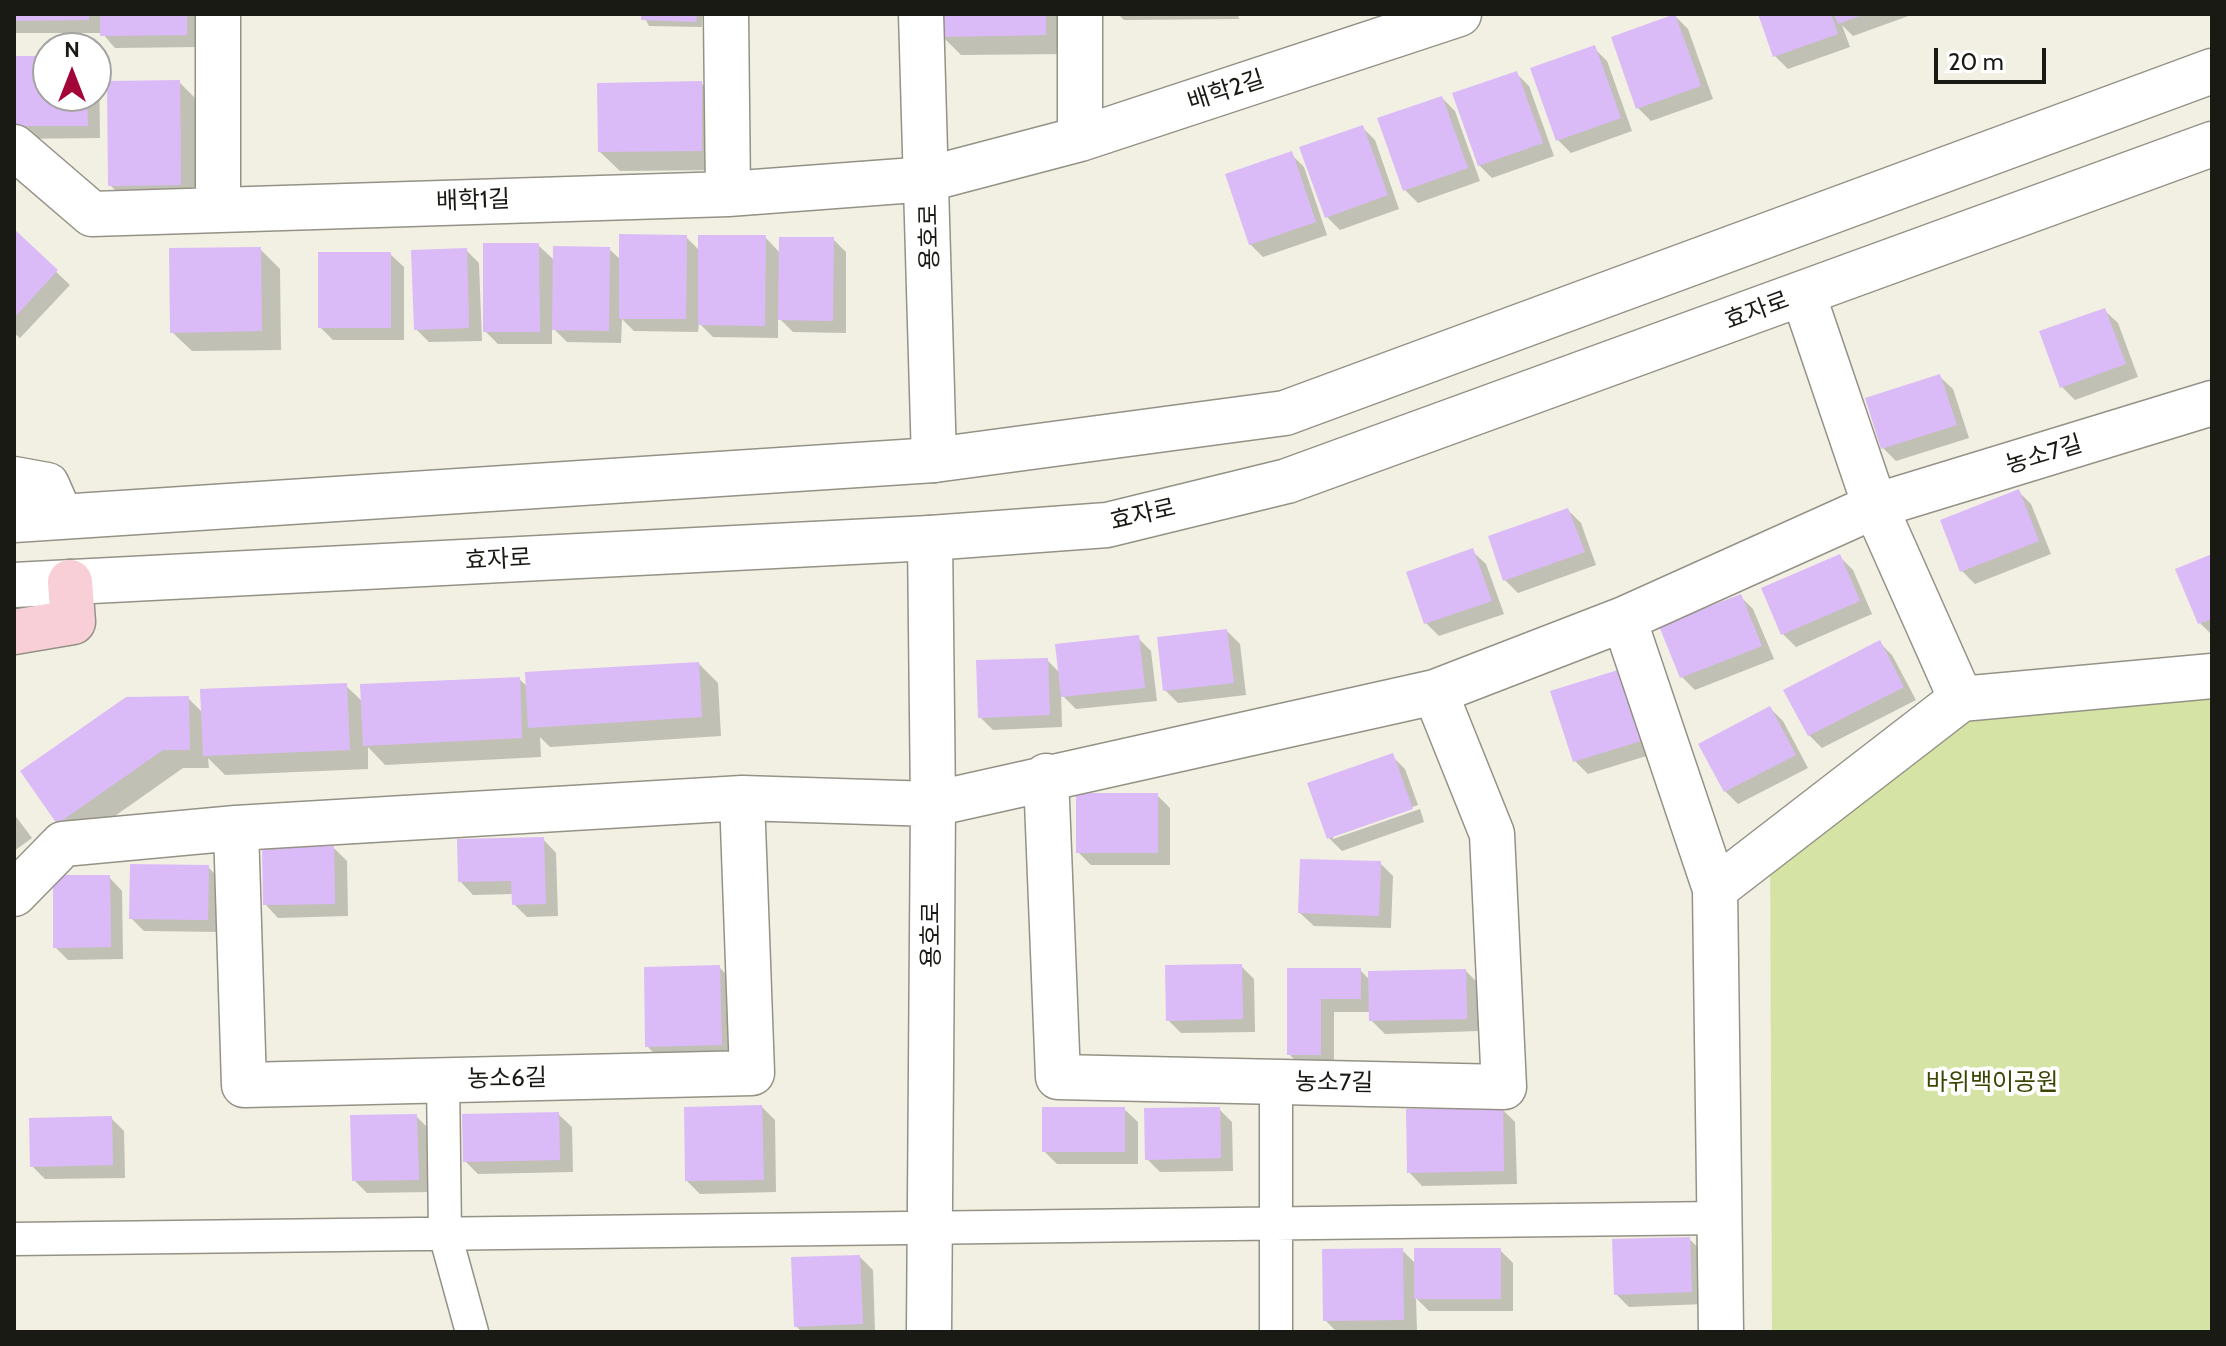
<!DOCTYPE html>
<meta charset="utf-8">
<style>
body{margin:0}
#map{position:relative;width:2226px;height:1346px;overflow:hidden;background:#f2f0e3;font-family:Cabin,sans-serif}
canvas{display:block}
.frame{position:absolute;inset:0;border:16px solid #1a1a15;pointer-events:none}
.north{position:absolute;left:32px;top:32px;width:80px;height:80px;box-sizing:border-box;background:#fff;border:2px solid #a3a3a1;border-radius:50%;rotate:0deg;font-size:22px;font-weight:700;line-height:32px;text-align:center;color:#1a1a15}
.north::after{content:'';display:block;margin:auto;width:28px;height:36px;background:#a30539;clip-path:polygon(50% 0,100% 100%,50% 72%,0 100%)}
.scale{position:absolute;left:1934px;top:48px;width:112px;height:36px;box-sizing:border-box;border:4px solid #1a1a15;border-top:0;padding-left:10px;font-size:24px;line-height:28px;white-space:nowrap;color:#1a1a15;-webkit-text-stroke:6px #fff;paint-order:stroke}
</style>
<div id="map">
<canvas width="2226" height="1346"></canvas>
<div class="frame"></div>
<div class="north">N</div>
<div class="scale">20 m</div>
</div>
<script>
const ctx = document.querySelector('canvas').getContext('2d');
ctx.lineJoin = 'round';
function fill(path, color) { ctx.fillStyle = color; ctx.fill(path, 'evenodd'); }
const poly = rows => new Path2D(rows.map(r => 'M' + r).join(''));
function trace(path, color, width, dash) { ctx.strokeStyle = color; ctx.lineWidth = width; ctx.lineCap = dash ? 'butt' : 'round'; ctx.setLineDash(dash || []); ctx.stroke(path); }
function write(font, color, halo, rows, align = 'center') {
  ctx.font = font + ' Cabin,"Noto Sans KR",sans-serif'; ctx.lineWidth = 8; ctx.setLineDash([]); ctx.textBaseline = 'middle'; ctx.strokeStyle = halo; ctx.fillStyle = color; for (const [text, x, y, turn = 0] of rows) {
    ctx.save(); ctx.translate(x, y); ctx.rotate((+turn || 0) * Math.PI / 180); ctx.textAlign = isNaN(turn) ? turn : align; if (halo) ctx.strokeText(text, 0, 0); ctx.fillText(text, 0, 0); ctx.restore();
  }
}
const green = poly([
 [2212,659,2212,1332,1772,1332,1770,834,1992,678]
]);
const shadow = poly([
 [14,14,199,14,199,47,115,48,102,33,14,33],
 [643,14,702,14,702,27,649,26],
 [941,14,1065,14,1065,54,961,55,942,36],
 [1118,14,1238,14,1239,19,1124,20],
 [1760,14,1914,14,1853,36,1842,25,1850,47,1788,69,1775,56],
 [1675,16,1688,29,1713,99,1651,121,1638,108,1613,38],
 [1594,48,1607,61,1632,131,1571,153,1558,140],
 [14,58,48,58,48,96,96,96,96,67,99,70,100,138,16,139],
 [1516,73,1529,86,1554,156,1492,178,1479,165],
 [179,82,199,102,200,204,130,205,110,185],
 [701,83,721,103,721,170,620,171,600,152],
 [1442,98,1455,111,1480,181,1418,203,1405,190],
 [1362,127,1375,140,1399,209,1340,230,1327,217],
 [1291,154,1304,167,1327,235,1263,257,1250,244],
 [14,232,70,285,20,338,14,333],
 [686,237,700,251,765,237,780,253,833,239,846,252,846,333,793,332,778,317,778,338,713,337,699,323,698,332,634,331,622,319,621,343,567,342,552,327,552,344,498,344,485,331,538,245,555,261,609,249,621,260],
 [260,249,280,269,281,350,192,351,172,332],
 [466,250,479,263,482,341,429,342,416,329],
 [390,254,404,267,404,340,333,340,320,327],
 [2104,310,2118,323,2138,377,2075,400,2062,387],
 [1939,376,1953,389,1969,438,1896,461,1883,448],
 [2018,491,2031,504,2051,554,1975,584,1962,571],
 [1568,510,1581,523,1596,565,1518,593,1505,580],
 [1472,551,1486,564,1504,614,1439,636,1426,623],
 [1840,557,1853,570,1872,614,1796,647,1783,634],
 [2212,557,2212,635,2200,623],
 [1740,596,1753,609,1774,659,1695,690,1682,677,1661,627],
 [1227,631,1240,644,1246,695,1178,703,1165,690],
 [1138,638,1151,651,1157,701,1076,709,1061,694,1062,727,993,730,980,717,1047,660,1060,673],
 [1879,642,1892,655,1916,700,1822,748,1809,735],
 [699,664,718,683,721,736,550,747,540,737,541,757,385,765,368,747,368,769,225,775,208,758,209,768,183,768,78,842,59,822,188,698,203,713,346,686,363,702,519,679,528,687],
 [1618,672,1631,685,1653,754,1588,774,1575,761],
 [1770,708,1783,721,1808,768,1738,804,1725,791],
 [1392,756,1405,769,1418,805,1333,835,1333,839,1420,809,1424,822,1342,851,1329,838],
 [1157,795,1170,808,1170,865,1091,865,1078,852],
 [14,814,32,838,14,851],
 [543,839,556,853,558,916,527,917,514,904,513,894,473,895,460,881],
 [334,848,347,861,348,916,278,918,265,904],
 [1380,863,1393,876,1391,928,1314,926,1300,913],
 [208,867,221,880,220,932,144,931,131,918],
 [109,877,122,891,123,959,68,960,55,947],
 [1241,966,1254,979,1255,1032,1181,1033,1168,1020],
 [719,967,732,980,734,1057,660,1059,647,1046],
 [1289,970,1360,970,1371,981,1466,971,1479,984,1480,1031,1385,1034,1371,1020,1371,1012,1334,1012,1334,1067,1302,1067,1289,1054],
 [762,1107,775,1120,776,1192,700,1194,687,1181],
 [1124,1109,1138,1122,1138,1164,1057,1164,1044,1151],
 [1219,1109,1232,1122,1233,1171,1160,1172,1147,1159],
 [1502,1109,1515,1122,1517,1184,1422,1186,1409,1172],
 [558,1114,572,1127,573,1172,478,1174,465,1161],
 [416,1116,429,1129,431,1192,367,1193,354,1180],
 [111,1118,124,1131,125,1178,45,1179,32,1166],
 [1689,1239,1703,1252,1705,1304,1629,1307,1616,1294],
 [1402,1250,1416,1264,1500,1250,1513,1263,1513,1311,1429,1311,1416,1298,1417,1332,1337,1332,1325,1320],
 [860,1257,873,1270,875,1332,802,1332,796,1326]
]);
const building = poly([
 [14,14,89,14,89,20,14,21],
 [100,14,187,14,187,35,100,36],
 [641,14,697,14,696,22,641,20],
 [939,14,1046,14,1046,35,940,37],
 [1675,14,1701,86,1636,109,1611,37],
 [1758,14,1831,14,1838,34,1773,57],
 [1834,14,1865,14,1838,24],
 [1595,45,1621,118,1556,141,1530,68],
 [14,56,48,56,48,96,87,96,88,126,14,126],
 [1517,71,1543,143,1478,166,1452,93],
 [180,80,181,185,108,186,107,81],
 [702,81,702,151,598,152,597,83],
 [1442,96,1468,168,1403,191,1377,118],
 [1363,125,1388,195,1325,218,1299,147],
 [1292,151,1316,222,1249,245,1225,174],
 [14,229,58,270,14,318],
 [619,234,687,235,686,319,619,319],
 [698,235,766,235,765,326,698,325],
 [779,237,834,237,833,321,778,320],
 [483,243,539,243,540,332,483,332],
 [553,246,610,247,609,331,552,330],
 [261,247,262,331,170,333,169,248],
 [467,248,469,328,414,330,411,250],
 [318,252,391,252,391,328,318,328],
 [2105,308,2126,364,2060,388,2039,331],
 [1940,374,1957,425,1881,449,1865,398],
 [2019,489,2039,541,1960,572,1940,520],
 [1568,508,1585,552,1503,581,1488,536],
 [1473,548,1492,601,1424,624,1406,572],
 [1840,554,1860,601,1781,635,1761,588],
 [2212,554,2212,619,2198,624,2175,569],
 [1741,594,1762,646,1680,678,1659,626],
 [1227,629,1234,683,1163,691,1157,637],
 [1139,635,1145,688,1061,697,1055,644],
 [1880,640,1904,687,1808,736,1783,690],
 [1048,658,1050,715,978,718,976,660],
 [699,662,702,717,528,728,525,672],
 [1618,670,1641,741,1573,762,1550,691],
 [520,677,522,738,363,746,360,684],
 [347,683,350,750,203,756,200,689],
 [189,696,190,750,163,750,57,824,20,771,126,697],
 [1770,706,1796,755,1724,792,1698,744],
 [1393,753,1413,809,1327,839,1307,783],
 [1076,793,1158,793,1158,853,1076,853],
 [544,837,546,904,512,905,511,881,458,882,457,839],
 [334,846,335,904,263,905,262,847],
 [1300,859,1381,861,1379,916,1298,913],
 [130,864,209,865,208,920,129,919],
 [53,875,110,875,111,947,53,948],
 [1242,964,1243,1019,1166,1021,1165,965],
 [720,965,722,1045,645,1047,644,967],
 [1287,968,1361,968,1361,999,1321,999,1321,1055,1287,1055],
 [1466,969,1467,1019,1369,1021,1368,971],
 [762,1105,764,1180,685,1181,684,1107],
 [1042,1107,1125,1107,1125,1152,1042,1152],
 [1220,1107,1221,1158,1145,1160,1144,1108],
 [1503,1107,1504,1171,1407,1173,1406,1109],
 [559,1112,560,1160,463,1162,462,1114],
 [417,1114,419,1180,352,1181,350,1115],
 [112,1116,113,1165,30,1167,29,1118],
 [1690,1237,1692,1292,1614,1295,1612,1239],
 [1403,1248,1404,1320,1323,1321,1322,1249],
 [1414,1248,1501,1248,1501,1299,1414,1299],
 [860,1255,863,1324,794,1327,791,1257]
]);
const pedestrian = poly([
 [443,1080,445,1234,472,1332],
 [1276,1082,1276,1332],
 [14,1239,1721,1218]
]);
const minor = poly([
 [218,14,218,209],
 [726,14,728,194],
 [921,14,934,460],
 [1080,139,1080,14],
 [14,147,92,214,728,194,928,179,1080,139,1459,14],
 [1803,294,1875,506,1961,699],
 [1624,619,1715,889],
 [1046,776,1058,1077,1504,1087,1492,834,1435,692],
 [236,828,244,1085,752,1073,742,798],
 [14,894,63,844,236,828,742,798,933,804,1435,692,1624,619,1875,506,2212,403],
 [929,1332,933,804,930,538],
 [1721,1332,1715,889,1961,699,2212,676]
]);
const tertiary = poly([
 [14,479,47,485,61,517],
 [14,520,934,460,1285,413,2212,71],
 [14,585,930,538,1107,525,1287,481,2212,144]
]);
const secondary = poly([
 [14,632,73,622,70,582]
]);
const streetNames = [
 ["배학2길",1226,91,-18],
 ["배학1길",473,201,-2],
 ["용호로",930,237,-91],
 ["효자로",1757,311,-20],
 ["농소7길",2044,455,-17],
 ["효자로",1143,515,-13],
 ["효자로",498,560,-3],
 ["용호로",932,935,-90],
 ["농소6길",507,1079,-1],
 ["농소7길",1334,1083,1]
];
const parkNames = [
 ["바위백이공원",1992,1083]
];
fill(green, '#d5e4a4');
fill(shadow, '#0003');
fill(building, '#dbbaf8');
trace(pedestrian, '#949286', 35);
trace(minor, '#949286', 47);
trace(tertiary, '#949286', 47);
trace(secondary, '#949286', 47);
trace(pedestrian, '#fff', 32);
trace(minor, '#fff', 44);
trace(tertiary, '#fff', 44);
trace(secondary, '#f8ced7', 44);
write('24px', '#1a1a15', '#fff', streetNames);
write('24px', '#3c4602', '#fff', parkNames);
</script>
